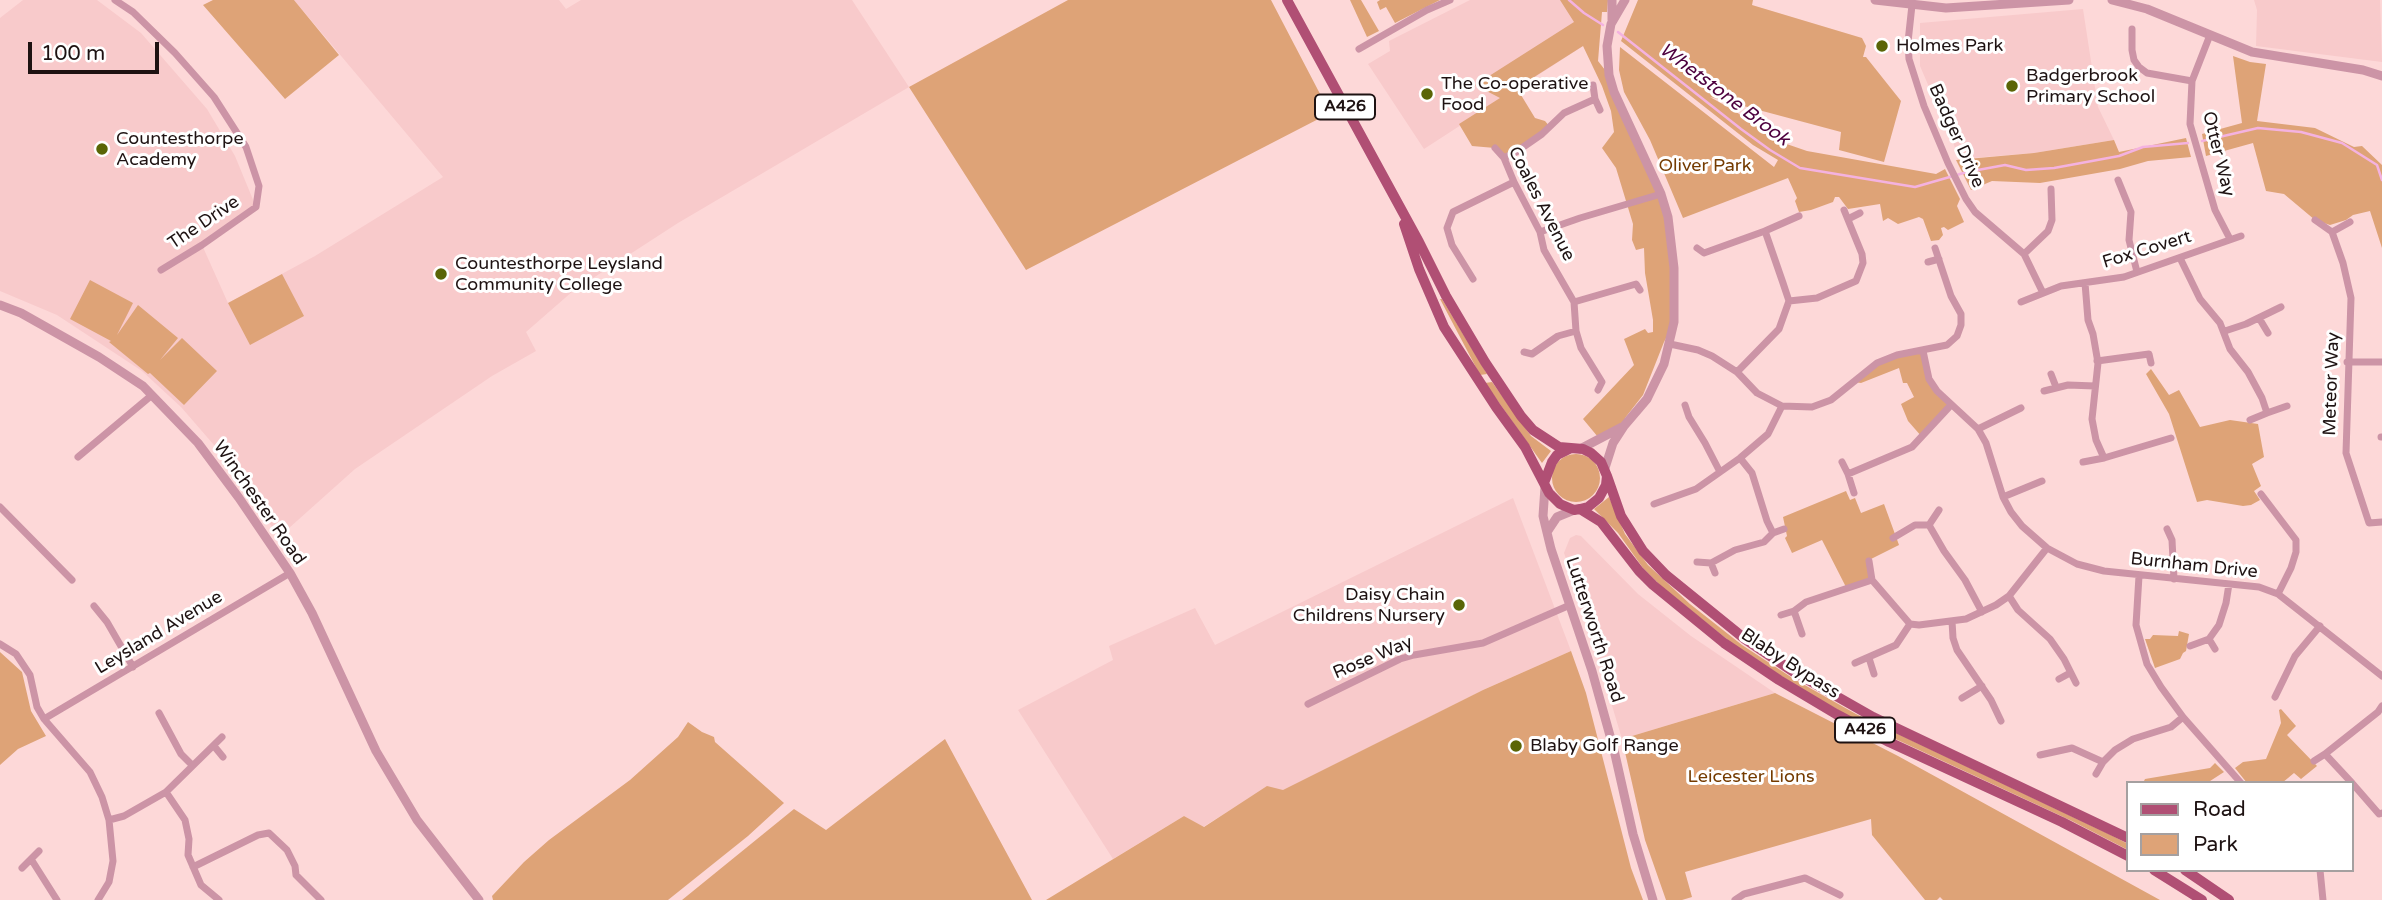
<!DOCTYPE html>
<style>
body{margin:0}
#map{position:relative;width:2382px;height:900px;overflow:hidden;background:#fdd8d8;font-family:"Varela Round",sans-serif}
canvas{display:block}
.legend{position:absolute;left:2126px;top:781px;width:228px;height:91px;box-sizing:border-box;background:#fff;border:2px solid #a5a0a0;margin:0;padding:9px 12px;list-style:none;font-size:21px;color:#1e1212}
.legend li{display:flex;align-items:center;gap:14px;height:35px}
.legend b{width:35px;border:2px solid #a5a0a0}
.scale{position:absolute;left:28px;top:42px;width:131px;height:32px;box-sizing:border-box;border:4px solid #1e1212;border-top:0;padding-left:9px;font-size:21px;line-height:24px;white-space:nowrap;color:#1e1212;-webkit-text-stroke:5px #fff;paint-order:stroke}
</style>
<div id="map">
<canvas width="2382" height="900"></canvas>
<ul class="legend">
<li><b style="height:9px;background:#b04f74"></b>Road</li>
<li><b style="height:19px;background:#dea377"></b>Park</li>
</ul>
<div class="scale">100 m</div>
</div>
<script>
const ctx = document.querySelector('canvas').getContext('2d');
ctx.lineJoin = 'round';
function fill(path, color) { ctx.fillStyle = color; ctx.fill(path, 'evenodd'); }
const poly = rows => new Path2D(rows.map(r => 'M' + r).join(''));
function trace(path, color, width, dash) { ctx.strokeStyle = color; ctx.lineWidth = width; ctx.lineCap = dash ? 'butt' : 'round'; ctx.setLineDash(dash || []); ctx.stroke(path); }
function write(font, color, halo, rows, align = 'center') {
  ctx.font = font + ' "Varela Round",sans-serif'; ctx.lineWidth = 6; ctx.setLineDash([]); ctx.textBaseline = 'middle'; ctx.strokeStyle = halo; ctx.fillStyle = color; for (const [text, x, y, turn = 0] of rows) {
    ctx.save(); ctx.translate(x, y); ctx.rotate((+turn || 0) * Math.PI / 180); ctx.textAlign = isNaN(turn) ? turn : align; if (halo) ctx.strokeText(text, 0, 0); ctx.fillText(text, 0, 0); ctx.restore();
  }
}
const built = poly([
 [23,0,97,0,141,33,207,109,235,156,256,207,202,245,228,303,315,256,443,177,294,0,559,0,566,9,581,0,852,0,909,87,678,223,573,291,526,332,536,351,492,376,355,469,279,537,220,452,181,407,142,371,57,315,0,291,0,18],
 [1470,0,1565,0,1577,17,1583,46,1424,149,1368,64,1390,51,1389,41],
 [2254,0,2380,0,2382,62,2256,46,2257,10],
 [2083,9,2098,107,2114,140,2034,153,1960,159,1920,66,1920,23],
 [1513,498,1571,651,1483,690,1283,791,1267,787,1203,827,1184,816,1113,859,1018,710,1113,660,1109,646,1195,608,1215,645],
 [1576,535,1581,536,1638,594,1691,636,1775,693,1622,739,1581,602,1564,553,1570,538]
]);
const green = poly([
 [213,0,294,0,339,55,285,99,203,5],
 [1068,0,1271,0,1330,113,1026,270,909,87],
 [1350,0,1361,0,1379,31,1367,37],
 [1380,0,1440,0,1395,23,1386,7,1380,10,1377,2],
 [1560,0,1608,0,1607,12,1602,12,1598,61,1609,75,1668,217,1673,325,1664,342,1643,395,1625,418,1624,426,1598,437,1583,419,1634,365,1624,339,1645,329,1648,333,1653,332,1653,320,1645,273,1644,248,1636,250,1632,240,1633,224,1616,168,1602,148,1614,132,1611,111,1602,86,1583,46,1520,86,1521,95,1535,118,1545,121,1550,127,1504,158,1495,148,1472,146,1459,124,1500,98,1475,85,1574,22],
 [1638,0,1753,0,1752,5,1862,38,1866,46,1863,57,1866,57,1901,101,1884,162,1839,150,1841,132,1710,97,1735,111,1775,140,1807,151,1936,174,1945,169,1960,199,1957,206,1964,222,1948,230,1944,227,1941,228,1943,235,1939,240,1931,241,1923,219,1919,217,1898,224,1888,218,1883,221,1880,204,1848,209,1839,197,1835,197,1833,202,1811,210,1799,212,1795,201,1797,198,1788,178,1683,218,1650,140,1624,92,1619,70,1620,47,1774,167,1778,160,1753,145,1621,41],
 [2233,56,2250,62,2266,64,2257,121,2315,128,2354,147,2362,146,2382,165,2382,248,2370,211,2353,215,2346,220,2330,225,2315,220,2284,194,2266,191,2253,143,2206,156,2202,134,2242,123],
 [2186,138,2191,157,2148,161,2120,169,2040,183,1992,181,1971,190,1956,160,2034,153,2114,140,2119,152],
 [282,274,304,316,250,345,228,303],
 [90,280,133,303,117,335,138,305,178,338,160,360,182,338,217,371,184,405,150,373,148,374,109,342,111,341,70,319],
 [1440,299,1442,299,1487,374,1480,375],
 [1923,351,1929,379,1951,405,1922,437,1908,421,1901,404,1914,397,1907,383,1903,383,1899,368,1861,383,1854,382,1877,363],
 [2151,369,2169,395,2179,390,2200,427,2230,420,2258,424,2264,457,2252,464,2261,486,2254,491,2260,500,2251,505,2243,506,2207,500,2197,502,2169,414,2146,374],
 [1492,382,1531,436,1551,451,1542,463,1485,383],
 '1552 478a24 24 0 1 1 48 0a24 24 0 1 1-48 0Z',
 [1846,491,1850,500,1855,498,1861,513,1884,504,1899,545,1869,560,1872,580,1847,589,1822,540,1792,553,1785,538,1787,536,1783,517],
 [1609,497,1625,534,1648,565,1690,604,1742,645,1794,679,1856,714,2113,836,2128,844,2128,850,2072,821,1861,723,1798,687,1733,644,1663,588,1643,568,1618,533,1594,509],
 [2179,631,2189,634,2186,651,2183,653,2180,659,2155,668,2145,639,2150,639,2153,635,2178,636],
 [1571,651,1586,693,1631,868,1643,900,1046,900,1184,816,1204,827,1267,786,1283,790,1483,690],
 [0,652,22,672,31,711,46,736,18,749,0,765],
 [1775,693,1898,756,2160,900,1943,900,1940,897,1937,900,1925,900,1872,835,1871,819,1685,872,1692,897,1682,900,1666,900,1645,840,1622,739],
 [2281,709,2296,726,2287,735,2317,766,2301,779,2294,773,2282,783,2247,783,2235,768,2243,762,2266,759,2281,723,2279,710],
 [688,722,702,732,714,737,715,742,784,803,748,836,668,900,493,900,492,896,524,862,549,840,630,780,678,737],
 [945,739,1032,900,682,900,794,809,826,830],
 [2215,763,2224,772,2207,783,2143,783,2145,779,2210,768]
]);
const stream = poly([
 [1569,0,1584,13,1603,25],
 [1618,32,1741,129,1770,150,1800,168,1915,187,1967,172,2005,165,2026,170,2054,168,2119,156,2143,147,2188,143],
 [2202,141,2258,128,2301,132,2342,143,2377,165,2382,180]
]);
const minor = poly([
 [115,0,133,12,175,53,214,97,246,147,259,186,256,207,202,245,161,270],
 [1912,5,1908,42,1909,59,1924,106,1948,163,1966,199,1975,212,2024,254,2043,293],
 [2132,29,2132,50,2134,60,2139,67,2147,73,2192,81],
 [2210,35,2192,81,2190,124,2215,210,2230,239],
 [1359,49,1427,10,1450,0],
 [1593,85,1595,99,1600,110],
 [1495,148,1504,158,1514,182,1540,232,1544,250,1574,302,1576,331,1581,348,1602,382,1598,390],
 [1504,158,1516,152,1542,134,1564,113,1595,99],
 [2118,180,2131,212,2129,240,2137,272],
 [1848,219,1860,213],
 [2315,220,2332,232,2343,263,2351,298,2346,453,2369,523,2382,522],
 [1765,231,1799,216],
 [1540,232,1580,218,1661,194],
 [2332,232,2350,222],
 [1697,248,1704,253,1765,231,1783,283,1789,301,1779,329,1737,372],
 [2024,254,2048,231,2052,220,2051,189],
 [2180,258,2200,299,2220,323,2230,349,2248,372,2262,398,2267,413,2250,420],
 [1928,262,1939,259],
 [1473,279,1452,245,1447,228,1453,212,1514,182],
 [2085,283,2088,320,2093,334,2098,363,2092,419,2096,440,2104,458,2171,438],
 [1789,301,1817,298,1856,281,1863,263,1862,254,1844,210],
 [1574,302,1636,284,1640,290],
 [2021,302,2061,286,2124,277,2241,236],
 [2259,318,2268,333],
 [2225,331,2246,324,2281,307],
 [1670,344,1698,350,1712,356,1737,372,1757,393,1782,406,1812,407,1831,400,1877,363,1897,355,1947,345,1957,336,1961,325,1961,314,1951,296,1935,248],
 [1923,351,1929,379,1937,391,1978,429,1986,443,2003,497,2011,512,2022,526,2047,548,2077,564,2104,571,2259,587,2278,594,2382,676],
 [1524,352,1532,354,1558,336,1576,331],
 [2097,361,2149,354,2151,363],
 [2347,362,2382,362],
 [2051,374,2056,387],
 [2044,391,2068,385,2095,386],
 [1685,405,1689,417,1705,443,1720,472],
 [2267,413,2287,406],
 [1978,429,2021,408],
 [2381,437,2382,437],
 [78,457,152,395],
 [1842,462,1848,474],
 [2083,462,2104,458],
 [1854,493,1848,474,1912,447,1951,405],
 [2261,494,2296,540,2296,552,2291,568,2278,594],
 [2003,497,2042,481],
 [1654,504,1696,489,1740,458,1768,434,1782,406],
 [0,507,72,580],
 [1929,525,1939,510],
 [2167,529,2172,540,2174,579],
 [1773,533,1784,529],
 [1893,538,1915,525,1929,525,1944,551,1965,580,1982,612],
 [1869,561,1872,580,1910,624,1919,625,1966,619,1996,605,2009,596,2047,548],
 [1697,562,1711,563,1735,550,1764,542,1773,533,1767,521,1752,473,1740,458],
 [1711,563,1715,573],
 [2139,576,2136,625,2147,664,2161,687,2183,717,2241,783],
 [2009,596,2018,610,2050,639,2064,659,2076,683],
 [94,606,107,622,133,667],
 [1781,615,1794,611],
 [1952,621,1953,638,1957,650,1991,700,2001,721],
 [1802,634,1794,611,1806,602,1872,580],
 [2209,639,2215,649],
 [0,644,16,654,30,675,37,707,44,719,90,772,102,797,109,820,113,861,109,882,98,900],
 [2190,646,2209,639,2219,625,2226,603,2229,584],
 [1869,658,1874,674],
 [1855,663,1896,645,1910,624],
 [2059,679,2070,673],
 [2275,697,2295,656,2320,626],
 [1962,698,1982,686],
 [1308,704,1400,659,1414,655,1483,643,1570,605],
 [159,713,181,754,192,765],
 [44,719,290,573],
 [214,746,223,757],
 [2040,755,2072,748,2103,762,2115,750,2133,739,2171,727,2183,717],
 [2314,761,2325,754],
 [2096,774,2103,762],
 [2352,783,2325,754,2378,712,2382,706],
 [2352,783,2379,814,2382,813],
 [166,792,185,820,189,839,188,855,201,885,219,900],
 [109,820,124,816,166,792,222,737],
 [31,859,57,900],
 [193,867,258,835,269,833,287,850,295,866,296,875,321,900],
 [22,868,39,851],
 [2320,870,2323,900],
 [1735,900,1744,894,1805,878,1840,895]
]);
const tertiary = poly([
 [1875,0,1946,8,2069,0],
 [2112,0,2147,9,2252,52,2363,70,2382,76],
 [1612,20,1612,0],
 [0,305,21,313,99,357,143,386,198,443,239,498,290,573,312,613,376,751,417,820,479,900],
 [1580,449,1622,427],
 [1605,468,1613,443,1624,426,1647,399,1664,364,1674,322,1674,268,1668,217,1661,194,1614,92,1609,75,1607,46,1611,24,1625,0],
 [1545,487,1543,516,1551,549,1592,671,1614,750,1633,834,1653,900],
 [1547,532,1557,517,1574,510]
]);
const primary = poly([
 [1287,0,1419,242,1446,296,1485,362,1521,416,1533,430,1559,447,1571,448],
 [1404,224,1419,269,1444,327,1496,407,1525,447,1549,493,1560,504,1574,510,1580,509,1588,507,1599,498,1606,485,1607,476,1601,462,1591,453,1583,449,1571,448,1557,455,1552,462,1544,483],
 [1607,476,1621,516,1643,551,1666,575,1745,639,1794,672,1873,717,2128,838],
 [1580,509,1601,522,1639,571,1653,585,1724,643,1779,680,1836,714,1889,742,2062,822,2128,856],
 [2154,870,2202,900],
 [2185,870,2229,900]
]);
const markers = [
 [1882,46,7,"#5a6506"],
 [2012,86,7,"#5a6506"],
 [1427,94,7,"#5a6506"],
 [102,149,7,"#5a6506"],
 [441,274,7,"#5a6506"],
 [1459,605,7,"#5a6506"],
 [1516,746,7,"#5a6506"]
];
const shields = [
 [1345,107,60],
 [1865,730,60]
];
const shieldNames = [
 ["A426",1345,107],
 ["A426",1865,730]
];
const poiNames = [
 ["Holmes Park",1896,46],
 ["Badgerbrook",2026,76],
 ["Primary School",2026,97],
 ["The Co-operative",1441,84],
 ["Food",1441,105],
 ["Countesthorpe",116,139],
 ["Academy",116,160],
 ["Countesthorpe Leysland",455,264],
 ["Community College",455,285],
 ["Daisy Chain",1445,595,"right"],
 ["Childrens Nursery",1445,616,"right"],
 ["Blaby Golf Range",1530,746]
];
const streetNames = [
 ["Badger Drive",1956,136,66],
 ["Otter Way",2218,154,76],
 ["Coales Avenue",1541,204,63],
 ["The Drive",204,223,-34],
 ["Fox Covert",2147,250,-17],
 ["Meteor Way",2332,384,-88],
 ["Winchester Road",259,503,55],
 ["Burnham Drive",2194,566,6],
 ["Lutterworth Road",1594,630,72],
 ["Leysland Avenue",159,633,-31],
 ["Rose Way",1373,658,-23],
 ["Blaby Bypass",1790,664,33]
];
const parkNames = [
 ["Oliver Park",1705,166],
 ["Leicester Lions",1751,777]
];
const waterNames = [
 ["Whetstone Brook",1724,95,37]
];
fill(built, '#f8cacb');
fill(green, '#dea377');
trace(stream, '#f4b2e0', 2.5);
trace(minor, '#cc94a6', 7);
trace(tertiary, '#cc94a6', 9);
trace(primary, '#b04f74', 10);
for (const [x, y, r, color] of markers) { const dot = new Path2D(); dot.arc(x, y, r, 0, 2 * Math.PI); ctx.fillStyle = color; ctx.fill(dot); trace(dot, '#fff', 2.5); }
for (const [x, y, w] of shields) { const box = new Path2D(); box.roundRect(x - w / 2, y - 12.5, w, 25, 5); ctx.fillStyle = '#fff'; ctx.fill(box); trace(box, '#1e1212', 2); }
write('bold 16px', '#1e1212', null, shieldNames);
write('18px', '#1e1212', '#fff', poiNames, 'left');
write('18px', '#1e1212', '#fff', streetNames);
write('18px', '#743b00', '#fff', parkNames);
write('italic 19px', '#4d003e', '#fff', waterNames);
</script>
